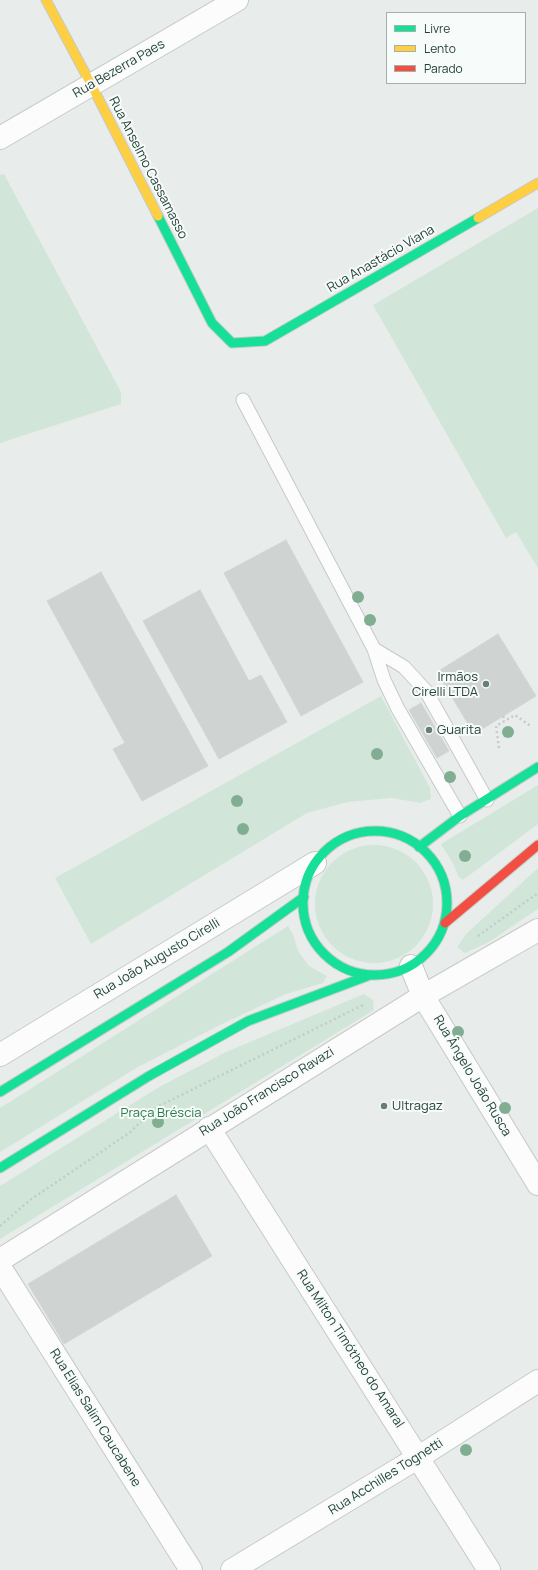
<!DOCTYPE html>
<meta charset="utf-8">
<style>
body{margin:0}
#map{position:relative;width:538px;height:1570px;overflow:hidden;background:#e8edeb;font-family:Manrope,sans-serif}
canvas{display:block}
.legend{position:absolute;left:386px;top:12px;width:140px;height:72px;box-sizing:border-box;background:#f7fbf9;border:1px solid #a3b1ad;margin:0;padding:5px 7px;list-style:none;font-size:12px;color:#24423a}
.legend li{display:flex;align-items:center;gap:8px;height:20px}
.legend b{width:20px;border:1px solid #a3b1ad}
</style>
<div id="map">
<canvas width="538" height="1570"></canvas>
<ul class="legend">
<li><b style="height:5px;background:#16e098"></b>Livre</li>
<li><b style="height:5px;background:#ffcf43"></b>Lento</li>
<li><b style="height:5px;background:#f24e42"></b>Parado</li>
</ul>
</div>
<script>
const ctx = document.querySelector('canvas').getContext('2d');
ctx.lineJoin = 'round';
function fill(path, color) { ctx.fillStyle = color; ctx.fill(path, 'evenodd'); }
const poly = rows => new Path2D(rows.map(r => 'M' + r).join(''));
function trace(path, color, width, dash) { ctx.strokeStyle = color; ctx.lineWidth = width; ctx.lineCap = dash ? 'butt' : 'round'; ctx.setLineDash(dash || []); ctx.stroke(path); }
function write(font, color, halo, rows, align = 'center') {
  ctx.font = font + ' Manrope,sans-serif'; ctx.lineWidth = 4; ctx.setLineDash([]); ctx.textBaseline = 'middle'; ctx.strokeStyle = halo; ctx.fillStyle = color; for (const [text, x, y, turn = 0] of rows) {
    ctx.save(); ctx.translate(x, y); ctx.rotate((+turn || 0) * Math.PI / 180); ctx.textAlign = isNaN(turn) ? turn : align; if (halo) ctx.strokeText(text, 0, 0); ctx.fillText(text, 0, 0); ctx.restore();
  }
}
const green = poly([
 [4,174,121,392,121,404,0,443,0,175],
 [538,208,538,568,516,532,506,538,373,305],
 [381,696,430,788,431,799,420,803,392,798,348,802,307,813,91,944,55,878],
 [538,785,538,824,463,880,458,876,454,865,441,844],
 '315 904a59 59 0 1 1 118 0a59 59 0 1 1-118 0Z',
 [538,868,538,909,489,942,465,953,457,947,467,933],
 [288,926,293,934,298,951,309,966,327,976,323,983,286,994,220,1025,138,1067,0,1152,0,1108],
 [364,994,373,1000,374,1010,0,1239,0,1186,159,1087,226,1052]
]);
const building = poly([
 [286,540,363,682,301,716,224,573,286,540],
 [101,572,208,766,142,801,113,749,125,743,47,601,101,572],
 [200,590,249,681,261,675,287,722,219,759,143,621,200,590],
 [498,634,536,696,474,734,437,672,498,634],
 [421,703,449,751,437,758,409,710,421,703],
 [176,1195,212,1256,64,1344,28,1284,176,1195]
]);
const path = poly([
 [503,716,505,721],
 [499,748,496,726,515,715,532,727],
 [478,936,538,893],
 [0,1226,30,1200,129,1133,157,1107,365,1004]
]);
const lane = poly([
 [243,400,374,649,384,680,398,709,460,816],
 [374,649,404,667,426,691,487,800]
]);
const street = poly([
 [0,138,237,0],
 [411,966,423,996,538,1184],
 [0,1055,315,863],
 [209,1128,489,1570],
 [0,1260,423,996,538,930],
 [0,1267,191,1570],
 [232,1570,419,1457,538,1381]
]);
const fast = poly([
 [158,216,212,323,232,343,265,341,478,218],
 '303 903a72 72 0 1 1 144 0a72 72 0 1 1-144 0Z',
 [419,847,460,816,538,767],
 [0,1092,228,952,304,897],
 [0,1168,149,1076,248,1021,370,975]
]);
const slow = poly([
 [46,0,92,86,158,216],
 [478,218,538,183]
]);
const jam = poly([
 [445,923,538,845]
]);
const trees = [
 [358,597],
 [370,620],
 [508,732],
 [377,754],
 [450,777],
 [237,801],
 [243,829],
 [465,856],
 [458,1032],
 [505,1108],
 [158,1122],
 [466,1450]
];
const markers = [
 [486,684,4,"#697e78"],
 [429,730,4,"#697e78"],
 [384,1106,4,"#697e78"]
];
const streetNames = [
 ["Rua Bezerra Paes",119,69,-30],
 ["Rua Anselmo Cassamasso",148,168,63],
 ["Rua Anastácio Viana",381,259,-30],
 ["Rua João Augusto Cirelli",157,959,-31],
 ["Rua Ângelo João Rusca",472,1076,59],
 ["Rua João Francisco Ravazi",267,1092,-32],
 ["Rua Milton Timótheo do Amaral",350,1349,57],
 ["Rua Elias Salim Caucabene",95,1418,58],
 ["Rua Acchilles Tognetti",386,1477,-32]
];
const poiNames = [
 ["Irmãos",478,677,"right"],
 ["Cirelli LTDA",478,692,"right"],
 ["Guarita",437,730],
 ["Ultragaz",392,1106]
];
const parkNames = [
 ["Praça Bréscia",161,1113]
];
fill(green, '#d1e6d8');
fill(building, '#cfd4d2');
trace(building, '#d1d6d4', 1);
trace(lane, '#c5cac8', 15);
trace(street, '#c5cac8', 24);
trace(fast, '#c3cbc8', 11);
trace(slow, '#c3cbc8', 11);
trace(jam, '#c3cbc8', 11);
trace(path, '#c3ccca', 2.5, [2, 3]);
trace(lane, '#fcfcfc', 13);
trace(street, '#fcfcfc', 22);
trace(fast, '#16e098', 9);
trace(slow, '#ffcf43', 9);
trace(jam, '#f24e42', 9);
ctx.fillStyle = '#81ae93';
for (const [x, y] of trees) { ctx.beginPath(); ctx.arc(x, y, 6, 0, 2 * Math.PI); ctx.fill(); }
for (const [x, y, r, color] of markers) { const dot = new Path2D(); dot.arc(x, y, r, 0, 2 * Math.PI); ctx.fillStyle = color; ctx.fill(dot); trace(dot, '#f7fbf9', 1.5); }
write('13px', '#24423a', '#f7fbf9', streetNames);
write('13px', '#24423a', '#f7fbf9', poiNames, 'left');
write('13px', '#2d7a4b', '#f7fbf9', parkNames);
</script>
